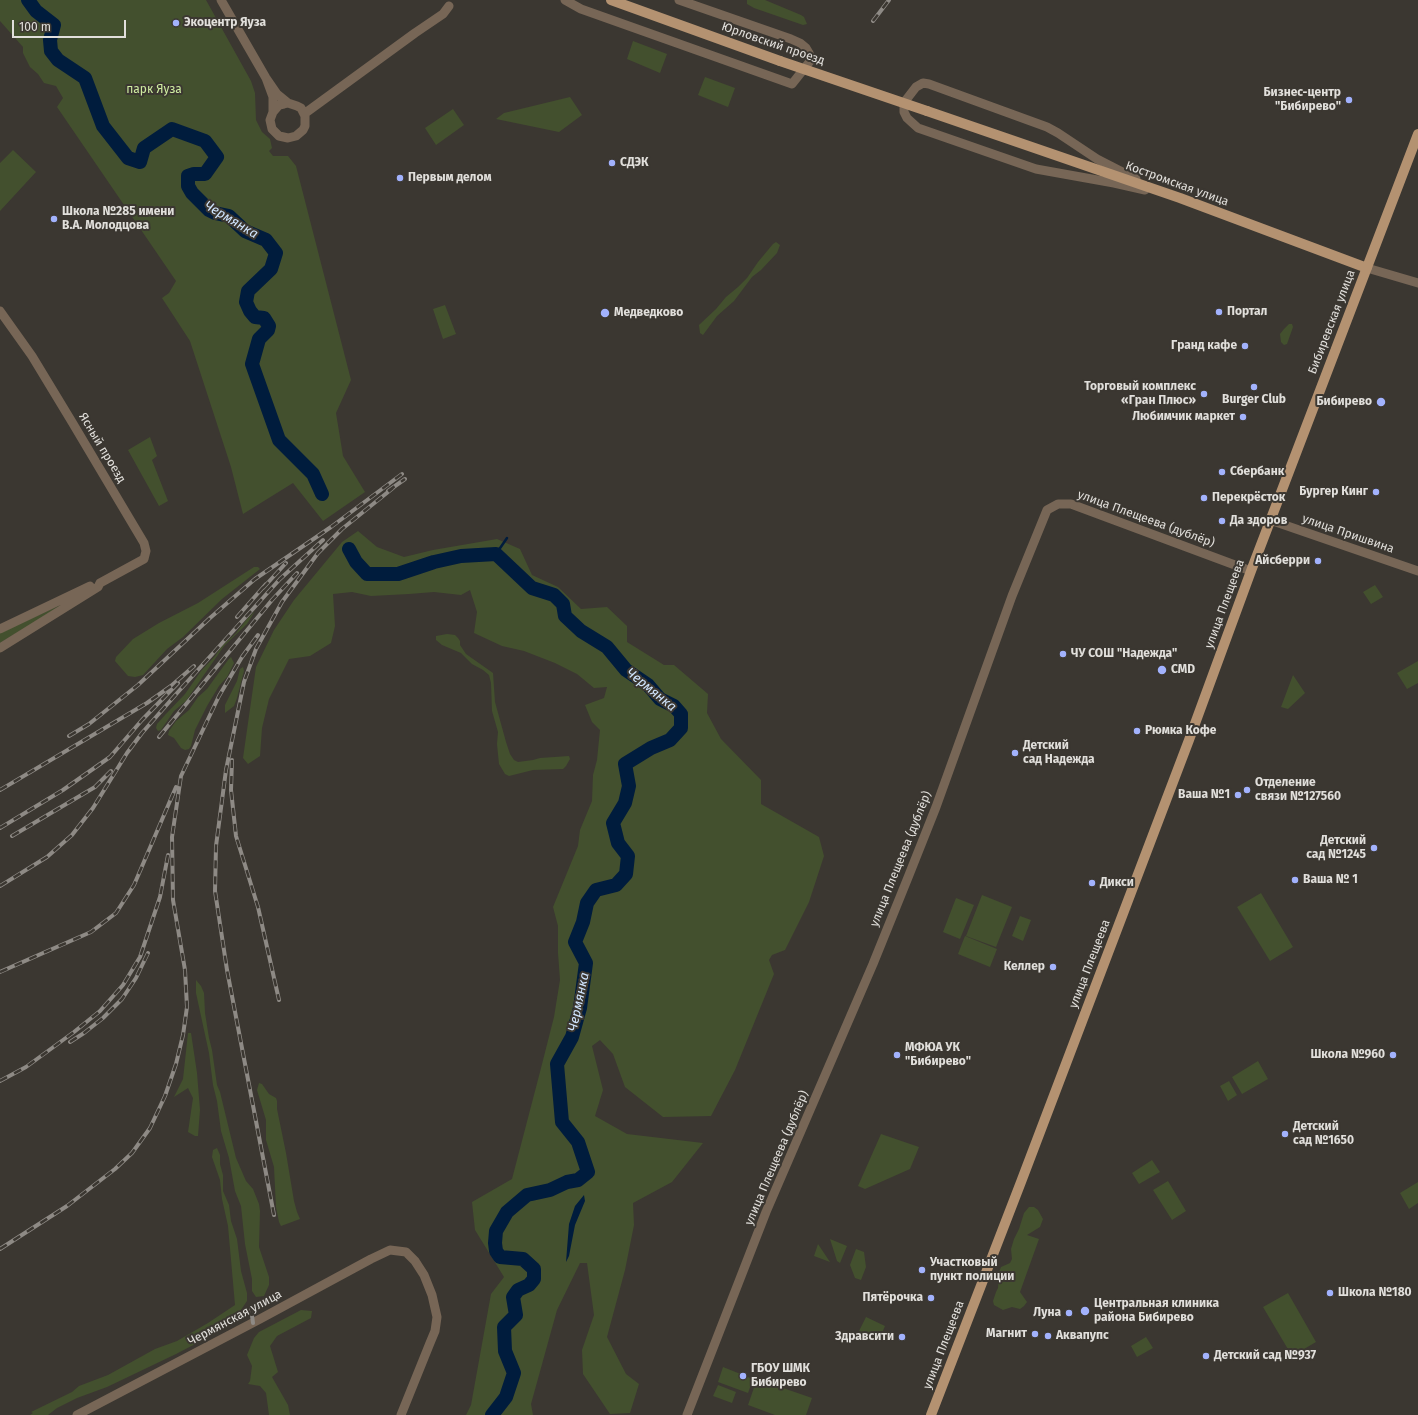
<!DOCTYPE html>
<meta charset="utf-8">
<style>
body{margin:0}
#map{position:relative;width:1418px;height:1415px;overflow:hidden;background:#3b3731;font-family:"Fira Sans",sans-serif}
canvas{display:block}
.scale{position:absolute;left:12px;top:20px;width:114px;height:18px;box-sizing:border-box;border:2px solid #e1dfdb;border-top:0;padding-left:5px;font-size:12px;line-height:14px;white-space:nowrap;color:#e1dfdb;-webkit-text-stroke:3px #3b3731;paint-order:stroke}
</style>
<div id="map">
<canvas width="1418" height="1415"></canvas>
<div class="scale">100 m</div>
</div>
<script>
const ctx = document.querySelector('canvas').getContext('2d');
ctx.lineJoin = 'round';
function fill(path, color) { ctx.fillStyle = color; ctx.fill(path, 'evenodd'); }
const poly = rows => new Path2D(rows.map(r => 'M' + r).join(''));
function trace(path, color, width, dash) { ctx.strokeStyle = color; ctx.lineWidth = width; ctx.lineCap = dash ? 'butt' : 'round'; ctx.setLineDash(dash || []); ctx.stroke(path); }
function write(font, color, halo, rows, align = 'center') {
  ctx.font = font + ' "Fira Sans",sans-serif'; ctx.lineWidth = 4; ctx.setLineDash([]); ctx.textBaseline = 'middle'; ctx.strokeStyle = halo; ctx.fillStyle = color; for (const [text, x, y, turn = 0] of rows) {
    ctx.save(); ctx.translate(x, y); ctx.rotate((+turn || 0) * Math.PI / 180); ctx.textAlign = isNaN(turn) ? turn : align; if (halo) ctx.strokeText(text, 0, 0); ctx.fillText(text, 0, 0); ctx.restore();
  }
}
const green = poly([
 [0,0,206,0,251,81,255,93,256,120,262,132,270,139,272,148,269,151,273,156,288,156,296,166,351,380,336,413,343,456,365,492,323,521,293,483,243,514,231,467,190,341,162,298,169,293,176,281,57,107,63,98,56,86,44,83,38,74,30,67,23,53,23,47,0,21],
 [747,0,765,0,801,15,804,17,807,24,803,25,754,8,747,4],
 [633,41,667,54,660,73,627,59],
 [705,77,735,88,728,107,698,95],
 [570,97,582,115,559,132,496,119,504,113],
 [453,109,464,125,436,145,425,128],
 [13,150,36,172,0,211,0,163],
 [776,242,780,245,777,253,761,270,752,277,734,301,717,316,703,335,700,333,699,325,716,309,726,297,738,287,747,278,758,262,773,244],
 [445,305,456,334,443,339,433,309],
 [1289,324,1292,324,1293,327,1287,344,1284,345,1281,342,1280,334,1284,329],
 [150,437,157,456,152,460,168,501,159,506,128,450],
 [358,531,377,547,404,557,433,550,497,539,520,549,532,575,558,587,581,609,607,607,627,626,627,642,664,665,674,665,708,694,707,713,721,739,761,780,761,804,819,837,824,856,809,902,785,950,772,955,769,960,774,974,735,1070,711,1116,663,1117,625,1087,613,1054,600,1040,592,1046,603,1090,595,1116,627,1134,703,1143,672,1182,633,1203,634,1225,625,1270,607,1337,626,1374,639,1384,630,1413,610,1414,583,1374,582,1350,594,1315,587,1263,580,1263,557,1310,531,1404,533,1415,466,1415,471,1405,491,1294,504,1277,475,1230,472,1202,512,1179,540,1072,554,1017,560,980,558,953,558,926,553,907,578,846,580,830,592,801,593,775,597,760,600,730,592,722,585,705,604,698,607,687,594,688,577,674,555,663,524,651,502,646,474,633,477,612,470,590,461,595,434,592,409,594,371,596,352,592,333,594,335,626,331,643,310,656,289,659,269,699,262,728,260,756,248,764,243,758,256,667,274,630,294,600,342,542],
 [254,567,258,567,260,569,222,599,183,637,167,649,143,675,135,677,128,676,115,661,116,657,133,639,159,623,198,603],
 [1375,585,1383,597,1371,604,1363,592],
 [67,602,0,643,0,633],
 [255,611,247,624,224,646,186,701,174,711,161,730,158,731,156,728,157,724,165,715,185,694,201,671,215,656,222,646,236,633,246,620],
 [447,634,455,635,458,638,460,641,460,645,466,654,493,673,495,702,506,742,510,754,514,760,518,762,533,760,540,758,569,756,570,759,566,766,563,769,533,770,509,776,505,774,499,764,497,744,498,732,492,711,491,683,489,675,483,670,472,664,461,653,442,645,436,640,436,636],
 [231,657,234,663,227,677,219,686,207,706,195,730,191,746,189,749,185,750,181,748,174,738,168,735,169,731,176,721,189,710,198,697,207,689,228,660],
 [1418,661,1418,683,1407,689,1397,673],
 [243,667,244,671,237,698,234,706,225,713,225,705,237,681,240,669],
 [1293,675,1305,693,1288,709,1281,707],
 [1261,893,1293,947,1270,961,1237,907],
 [982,895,1012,907,996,947,966,936],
 [956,898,974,905,960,939,943,932],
 [1020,916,1031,920,1023,941,1012,936],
 [965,936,997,949,990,967,958,954],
 [196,980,201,986,204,993,205,1013,209,1038,212,1050,217,1085,220,1092,236,1158,246,1181,253,1189,259,1204,260,1211,259,1247,269,1277,269,1285,264,1296,256,1297,252,1291,252,1279,245,1244,241,1206,235,1191,229,1158,221,1131,217,1101,213,1085,209,1053,196,993],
 [188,1033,191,1033,197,1073,200,1110,198,1136,195,1136,188,1132,193,1098,188,1088,174,1097,183,1079],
 [1258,1061,1268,1079,1242,1094,1232,1077],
 [1229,1081,1237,1095,1228,1101,1220,1086],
 [259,1083,262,1084,269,1094,276,1098,277,1101,277,1109,286,1153,294,1201,297,1212,300,1219,281,1226,279,1222,276,1207,274,1167,266,1140,266,1120,257,1090],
 [881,1134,919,1147,910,1169,865,1189,858,1186],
 [217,1148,220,1155,220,1164,223,1175,223,1191,229,1205,231,1221,237,1239,241,1271,247,1293,247,1301,230,1326,176,1354,107,1387,77,1398,57,1408,48,1415,30,1415,33,1413,31,1412,72,1392,79,1386,108,1375,155,1349,177,1341,208,1323,235,1305,228,1226,222,1199,220,1180,212,1157,213,1150],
 [1152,1160,1160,1172,1139,1184,1132,1173],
 [1168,1181,1186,1211,1172,1220,1153,1190],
 [1418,1182,1418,1203,1409,1209,1400,1193],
 [1029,1207,1034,1207,1038,1210,1043,1219,1040,1227,1027,1235,1039,1239,1020,1292,1027,1302,1024,1306,1020,1309,1012,1307,1003,1310,994,1305,993,1301,996,1292,998,1288,999,1272,1001,1267,1010,1263,1012,1259,1011,1249,1014,1239,1019,1229,1024,1213],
 [830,1239,847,1246,840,1263,837,1261],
 [818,1244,830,1262,814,1256],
 [856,1249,864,1252,866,1267,861,1280,855,1278,850,1265],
 [1288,1293,1316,1342,1292,1356,1263,1307],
 [301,1310,312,1311,311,1318,277,1336,270,1346,278,1372,272,1377,288,1405,290,1415,269,1415,266,1393,260,1386,248,1384,250,1381,252,1366,247,1355,254,1338,259,1332],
 [866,1317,885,1326,879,1340,859,1331],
 [1146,1337,1153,1348,1137,1357,1131,1346],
 [723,1367,753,1379,748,1393,718,1382],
 [757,1379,812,1398,806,1415,775,1415,748,1405],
 [718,1385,736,1392,732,1403,713,1396]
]);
const water = poly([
 [584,1195,585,1201,575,1225,569,1256,566,1262,569,1224,575,1206]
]);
const stream = poly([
 [496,554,507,538]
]);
const river = poly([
 [28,0,36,11,54,25,50,40,51,51,58,60,85,78,103,126,128,158,140,162,144,148,172,129,205,141,217,157,205,174,194,174,188,176,188,186,192,193,209,210,215,213,229,216,245,231,266,240,276,253,271,269,248,291,246,302,250,311,255,317,264,318,269,326,268,330,259,339,252,364,279,440,313,474,322,494],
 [349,549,356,562,367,574,398,574,434,562,461,556,496,554,532,588,554,595,563,604,565,616,581,631,607,647,626,670,648,685,660,699,674,706,681,714,681,728,670,740,651,748,625,764,629,786,625,803,613,823,618,843,628,856,626,874,616,885,596,890,587,903,583,922,575,942,586,963,580,1008,572,1037,557,1064,562,1122,578,1142,588,1172,578,1180,567,1182,550,1190,527,1195,507,1212,496,1231,495,1243,496,1251,500,1257,523,1259,534,1269,534,1279,529,1285,518,1290,513,1297,516,1315,504,1327,505,1351,514,1373,506,1397,492,1415]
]);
const minor = poly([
 [221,0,266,78,277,94,288,103],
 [565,0,581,9,792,84,811,60,809,53,806,48,800,43,791,39,679,0],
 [266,78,273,97,273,112,270,120,272,129,279,136,288,138,296,136,303,130,305,126,305,116,301,108,297,106,288,103,284,104,279,105,273,112],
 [304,114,415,33,443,14,449,6],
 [1136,179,1097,159,1058,133,1047,127,929,84,923,83,916,87,906,100,904,105,904,112,907,118,918,128,1036,169,1114,183,1145,190],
 [1367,268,1418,283],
 [0,311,32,356,72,422,144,543,146,551,144,559,100,583,98,587,0,648],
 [1270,520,1418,571],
 [0,629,90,586],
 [77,1415,260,1319,371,1259,390,1250,406,1252,415,1261,424,1275,432,1295,437,1317,435,1331,430,1343,401,1415],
 [687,1415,766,1212,873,964,909,875,936,807,1012,596,1047,510,1058,504,1071,504,1251,571]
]);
const major = poly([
 [611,0,780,61],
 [927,111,1180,198,1367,268],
 [931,1415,1021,1182,1189,740,1251,571,1418,134]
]);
const rail = poly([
 [873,21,889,0],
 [388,491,405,479],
 [263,588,286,563],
 [237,617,266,584],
 [69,736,89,724,138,685,210,618,255,579,331,527,402,474],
 [159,737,272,600,297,573],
 [232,760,231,790,236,836,258,907,279,1000],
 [0,790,147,703,171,686,194,666],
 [0,828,63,790,110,757,142,720,178,683],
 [12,836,95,787,111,771],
 [0,886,47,857,72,835,93,808,127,753,142,733,178,692,280,579,323,540],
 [0,972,91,932,116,913,134,885,176,787],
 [70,1042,84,1033,103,1018,122,999,136,978,148,953],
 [0,1081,26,1067,74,1032,100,1011,123,985,140,957,160,897,168,855],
 [274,1215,227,970,215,891,216,846,226,770,244,682,256,649,282,602,318,553,342,529,393,488],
 [0,1249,67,1206,115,1169,132,1153,150,1128,165,1096,176,1064,183,1035,187,1007,185,970,173,900,172,837,181,776,219,696,242,657,258,635],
 [251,1308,253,1323]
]);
const majorBridge = poly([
 [780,61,927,111]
]);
const markers = [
 [176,23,4,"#a2b2fd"],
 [1349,100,4,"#a2b2fd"],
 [612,163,4,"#a2b2fd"],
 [400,178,4,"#a2b2fd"],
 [54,219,4,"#a2b2fd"],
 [1219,312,4,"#a2b2fd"],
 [605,313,5,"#a2b2fd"],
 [1245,346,4,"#a2b2fd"],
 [1254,387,4,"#a2b2fd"],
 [1204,394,4,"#a2b2fd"],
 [1381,402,5,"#a2b2fd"],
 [1243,417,4,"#a2b2fd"],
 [1222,472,4,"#a2b2fd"],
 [1376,492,4,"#a2b2fd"],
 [1204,498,4,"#a2b2fd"],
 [1222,521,4,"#a2b2fd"],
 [1318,561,4,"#a2b2fd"],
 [1063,654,4,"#a2b2fd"],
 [1162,670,5,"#a2b2fd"],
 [1137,731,4,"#a2b2fd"],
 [1015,753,4,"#a2b2fd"],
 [1247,790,4,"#a2b2fd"],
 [1238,795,4,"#a2b2fd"],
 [1374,848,4,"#a2b2fd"],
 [1295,880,4,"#a2b2fd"],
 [1092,883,4,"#a2b2fd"],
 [1053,967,4,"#a2b2fd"],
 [897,1055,4,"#a2b2fd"],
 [1393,1055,4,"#a2b2fd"],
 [1285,1134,4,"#a2b2fd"],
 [922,1270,4,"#a2b2fd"],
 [1330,1293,4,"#a2b2fd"],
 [931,1298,4,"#a2b2fd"],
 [1085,1311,5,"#a2b2fd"],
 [1069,1313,4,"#a2b2fd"],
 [1035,1334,4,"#a2b2fd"],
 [1048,1336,4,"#a2b2fd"],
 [902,1337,4,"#a2b2fd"],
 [1206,1356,4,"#a2b2fd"],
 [743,1376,4,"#a2b2fd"]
];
const poiNames = [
 ["Экоцентр Яуза",184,23],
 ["Бизнес-центр",1341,93,"right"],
 ["\"Бибирево\"",1341,107,"right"],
 ["СДЭК",620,163],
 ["Первым делом",408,178],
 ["Школа №285 имени",62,212],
 ["В.А. Молодцова",62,226],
 ["Портал",1227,312],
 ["Медведково",614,313],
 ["Гранд кафе",1237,346,"right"],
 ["Торговый комплекс",1196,387,"right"],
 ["«Гран Плюс»",1196,401,"right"],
 ["Burger Club",1254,400,"center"],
 ["Бибирево",1372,402,"right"],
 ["Любимчик маркет",1235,417,"right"],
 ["Сбербанк",1230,472],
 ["Бургер Кинг",1368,492,"right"],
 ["Перекрёсток",1212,498],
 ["Да здоров",1230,521],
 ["Айсберри",1310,561,"right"],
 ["ЧУ СОШ \"Надежда\"",1071,654],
 ["CMD",1171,670],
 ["Рюмка Кофе",1145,731],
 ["Детский",1023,746],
 ["сад Надежда",1023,760],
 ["Отделение",1255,783],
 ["связи №127560",1255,797],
 ["Ваша №1",1230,795,"right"],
 ["Детский",1366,841,"right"],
 ["сад №1245",1366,855,"right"],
 ["Ваша № 1",1303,880],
 ["Дикси",1100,883],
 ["Келлер",1045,967,"right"],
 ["МФЮА УК",905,1048],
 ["\"Бибирево\"",905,1062],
 ["Школа №960",1385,1055,"right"],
 ["Детский",1293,1127],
 ["сад №1650",1293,1141],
 ["Участковый",930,1263],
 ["пункт полиции",930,1277],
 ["Школа №180",1338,1293],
 ["Пятёрочка",923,1298,"right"],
 ["Центральная клиника",1094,1304],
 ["района Бибирево",1094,1318],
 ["Луна",1061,1313,"right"],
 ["Магнит",1027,1334,"right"],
 ["Аквапупс",1056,1336],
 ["Здравсити",894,1337,"right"],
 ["Детский сад №937",1214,1356],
 ["ГБОУ ШМК",751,1369],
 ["Бибирево",751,1383]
];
const streetNames = [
 ["Юрловский проезд",773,44,19],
 ["Костромская улица",1177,184,20],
 ["Бибиревская улица",1332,322,-69],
 ["Ясный проезд",102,448,59],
 ["улица Плещеева (дублёр)",1146,519,20],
 ["улица Пришвина",1348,534,19],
 ["улица Плещеева",1225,604,-70],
 ["улица Плещеева (дублёр)",901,859,-68],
 ["улица Плещеева",1090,964,-69],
 ["улица Плещеева (дублёр)",777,1158,-67],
 ["Чермянская улица",235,1318,-28],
 ["улица Плещеева",944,1345,-69]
];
const parkNames = [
 ["парк Яуза",154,90]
];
const waterNames = [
 ["Чермянка",231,220,31],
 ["Чермянка",651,690,39],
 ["Чермянка",579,1002,-78]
];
fill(green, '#43502e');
fill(water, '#001c3d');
trace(stream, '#001c3d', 2.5);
trace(river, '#001c3d', 14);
trace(minor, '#776656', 9);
trace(major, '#b49271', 10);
trace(rail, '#8e8a85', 4);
trace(rail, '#3b3731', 2.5, [8]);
trace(majorBridge, '#b49271', 10);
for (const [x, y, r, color] of markers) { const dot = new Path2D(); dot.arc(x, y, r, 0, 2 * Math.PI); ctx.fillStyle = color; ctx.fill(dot); trace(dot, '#3b3731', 1.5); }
write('bold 12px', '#e1dfdb', '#3b3731', poiNames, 'left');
write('12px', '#e1dfdb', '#3b3731', streetNames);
write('12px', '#ceeba0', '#3b3731', parkNames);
write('italic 13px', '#d1e6ff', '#3b3731', waterNames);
</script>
